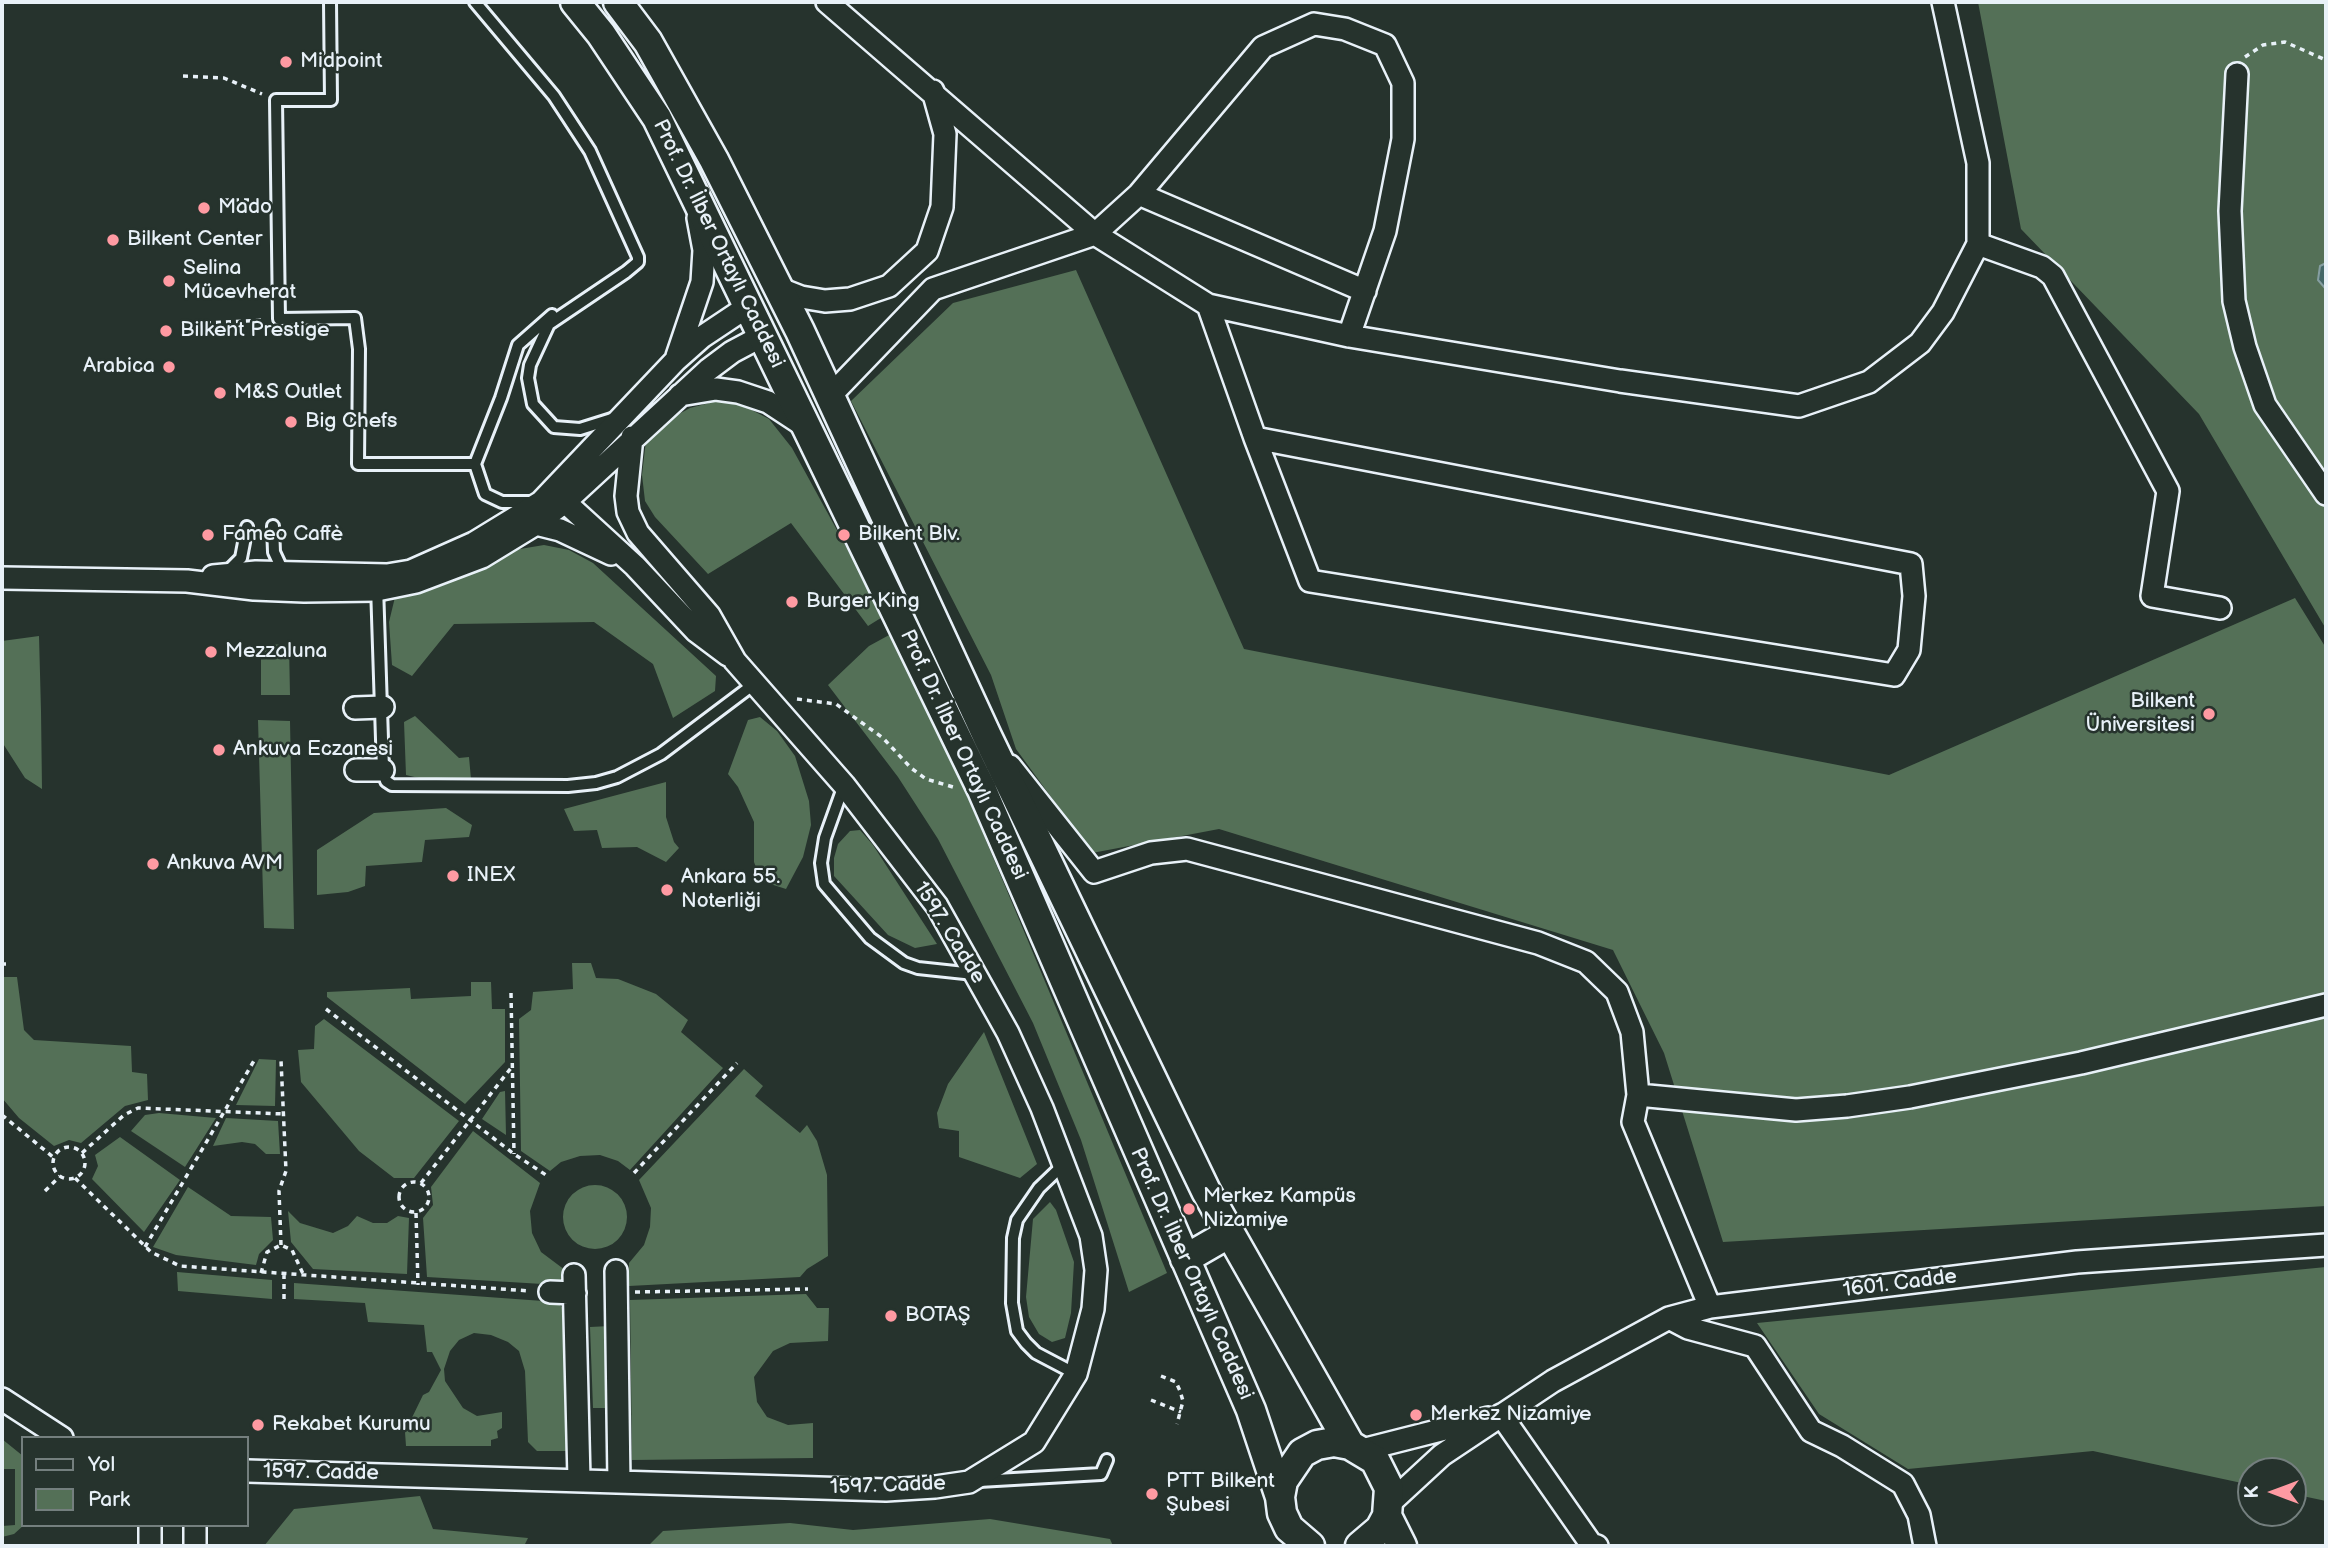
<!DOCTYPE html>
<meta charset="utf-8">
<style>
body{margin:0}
#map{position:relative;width:2328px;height:1548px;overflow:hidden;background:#26332d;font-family:"Balsamiq Sans",sans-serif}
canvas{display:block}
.frame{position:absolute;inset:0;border:4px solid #e8f1f8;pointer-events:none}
.legend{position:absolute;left:21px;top:1436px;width:228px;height:91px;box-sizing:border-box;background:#26332d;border:2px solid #747f7e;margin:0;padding:9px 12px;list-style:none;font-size:21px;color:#e8f1f8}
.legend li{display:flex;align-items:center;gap:14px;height:35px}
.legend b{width:35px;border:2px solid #747f7e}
.north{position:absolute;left:2237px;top:1457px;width:70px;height:70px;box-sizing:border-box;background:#26332d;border:2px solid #747f7e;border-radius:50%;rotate:270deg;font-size:19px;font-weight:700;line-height:28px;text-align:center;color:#e8f1f8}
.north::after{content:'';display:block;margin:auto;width:24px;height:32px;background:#ff9aa2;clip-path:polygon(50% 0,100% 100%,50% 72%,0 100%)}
</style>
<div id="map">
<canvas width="2328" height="1548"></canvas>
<div class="frame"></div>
<ul class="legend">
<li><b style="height:9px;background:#26332d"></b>Yol</li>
<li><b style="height:19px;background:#547057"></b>Park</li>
</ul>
<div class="north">K</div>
</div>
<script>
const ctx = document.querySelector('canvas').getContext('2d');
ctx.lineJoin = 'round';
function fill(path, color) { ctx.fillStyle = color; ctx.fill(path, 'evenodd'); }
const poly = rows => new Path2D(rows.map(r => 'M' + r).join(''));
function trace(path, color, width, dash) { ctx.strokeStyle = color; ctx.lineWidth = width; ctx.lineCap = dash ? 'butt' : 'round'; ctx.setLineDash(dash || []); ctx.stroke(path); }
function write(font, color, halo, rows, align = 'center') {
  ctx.font = font + ' "Balsamiq Sans",sans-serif'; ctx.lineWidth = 5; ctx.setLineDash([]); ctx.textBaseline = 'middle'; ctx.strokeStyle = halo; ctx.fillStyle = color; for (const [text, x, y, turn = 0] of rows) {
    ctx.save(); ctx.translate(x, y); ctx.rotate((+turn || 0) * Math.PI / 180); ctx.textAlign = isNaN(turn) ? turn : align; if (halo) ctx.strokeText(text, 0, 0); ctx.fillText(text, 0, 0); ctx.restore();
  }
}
const green = poly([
 [1978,2,2326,2,2326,629,2199,414,2021,229],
 [1076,270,1244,649,1889,775,2295,598,2326,648,2326,1206,1723,1242,1664,1053,1613,950,1219,829,1092,853,1016,749,991,675,851,401,953,303],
 [717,401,744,406,769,419,792,448,884,616,868,626,791,523,708,574,655,517,645,501,642,475,646,440,666,421,690,408],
 [544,545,569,550,593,563,716,676,715,691,673,718,653,664,594,622,454,624,412,676,392,665,389,622,396,593,444,585,514,550],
 [891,634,964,788,1167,1273,1129,1292,1081,1140,1033,1023,938,839,898,777,828,685,869,646],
 [39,636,41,711,42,789,25,778,2,742,2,641],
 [261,644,289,645,290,695,261,695],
 [415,716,459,758,469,757,471,779,423,779,406,775,404,722],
 [760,717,777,731,795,756,809,801,811,825,803,857,786,889,761,881,754,862,754,822,738,787,728,774,748,720],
 [258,720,290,721,294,929,264,928],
 [666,782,666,817,674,842,679,848,666,862,637,847,602,848,597,830,574,831,564,809],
 [446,808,472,825,469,837,425,840,422,862,366,866,365,886,348,892,317,895,317,850,374,813],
 [860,830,873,845,937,944,915,948,888,935,834,876,834,858,838,844,850,831],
 [572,963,591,963,596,978,618,979,656,994,688,1020,681,1032,723,1068,630,1170,618,1161,600,1155,580,1156,561,1162,550,1171,521,1151,519,1019,531,1010,533,992,573,989],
 [2,977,17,977,24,1030,34,1040,131,1046,132,1072,147,1074,148,1100,125,1106,81,1143,69,1140,54,1146,19,1118,2,1098],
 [471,982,491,982,492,1009,505,1009,505,1062,465,1104,327,997,327,992,410,988,411,999,471,996],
 [324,1019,459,1121,414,1178,394,1178,359,1151,301,1082,298,1050,314,1049,315,1026],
 [984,1032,1037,1164,1020,1178,959,1157,959,1131,939,1128,937,1113,948,1084],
 [259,1059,276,1060,275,1106,236,1105],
 [744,1069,763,1086,755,1096,800,1133,807,1125,817,1141,827,1175,828,1256,807,1269,800,1277,629,1286,629,1263,644,1245,650,1227,651,1208,639,1180],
 [505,1091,506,1135,482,1119,500,1092],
 [159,1113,216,1118,185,1167,131,1131,145,1115],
 [226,1118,278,1121,280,1154,266,1154,255,1144,242,1142,213,1146],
 [473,1131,540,1183,530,1211,532,1233,541,1252,565,1270,559,1285,427,1277,423,1218,433,1205,431,1187],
 [120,1137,180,1180,144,1232,92,1179,98,1166,95,1155],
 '563 1217a32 32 0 1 1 64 0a32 32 0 1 1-64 0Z',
 [188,1187,231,1216,271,1217,273,1240,259,1254,256,1265,176,1255,153,1247],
 [1050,1202,1056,1210,1074,1262,1071,1313,1065,1338,1052,1342,1039,1334,1029,1317,1026,1297,1033,1219],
 [288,1211,300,1223,333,1233,348,1226,357,1216,373,1223,387,1223,398,1216,409,1218,407,1274,313,1269,291,1242],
 [2326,1267,2326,1501,2293,1494,2293,1471,2251,1471,2251,1485,2093,1451,1908,1469,1819,1414,1757,1323],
 [177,1272,272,1280,272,1299,178,1291],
 [294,1283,557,1302,566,1311,569,1451,537,1451,528,1442,525,1371,519,1351,508,1342,491,1335,474,1333,459,1340,450,1351,444,1369,445,1381,463,1408,477,1416,502,1412,502,1428,497,1431,498,1438,491,1440,491,1446,406,1446,405,1432,423,1395,429,1392,441,1370,432,1352,427,1352,424,1325,368,1322,365,1303,294,1299],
 [806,1294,817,1308,829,1308,828,1341,790,1343,773,1351,754,1377,757,1402,767,1417,788,1425,813,1423,813,1458,632,1460,630,1300],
 [610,1326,611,1408,593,1408,590,1327],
 [2,1439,23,1456,24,1525,14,1534,2,1537,2,1526,15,1525,15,1469,2,1469],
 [420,1496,433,1529,528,1538,524,1546,264,1546,294,1509],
 [990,1519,1110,1539,1113,1546,648,1546,663,1531,790,1523,853,1530]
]);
const water = poly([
 [2326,263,2326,313,2325,288,2318,280,2320,266,2326,263]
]);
const path = poly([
 [2245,57,2263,45,2285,42,2326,60],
 [183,76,224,78,262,94],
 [224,200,261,200],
 [186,324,263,320],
 [797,699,836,704,883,738,911,768,926,779,953,787],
 [2,964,6,964],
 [511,993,514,1154],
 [326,1009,514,1154,546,1175],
 [2,1115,53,1157],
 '53 1163a16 16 0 1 1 32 0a16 16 0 1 1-32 0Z',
 [82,1153,124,1115,138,1108,284,1114],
 [634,1173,737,1063],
 [75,1178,151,1252,180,1266,530,1291],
 '399 1197a15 15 0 1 1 30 0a15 15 0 1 1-30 0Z',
 [421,1183,511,1068],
 [45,1191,60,1176],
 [416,1213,418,1285],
 [281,1245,279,1191,286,1171,281,1060],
 [145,1247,255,1059],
 [261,1273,267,1252,281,1245,292,1250,304,1276],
 [635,1292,808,1289],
 [284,1299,284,1275],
 [1161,1376,1176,1382,1180,1391,1183,1401,1177,1424],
 [1151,1400,1181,1412]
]);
const lane = poly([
 [330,2,331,100,276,100,279,319,355,318,359,349,358,464,475,464,485,494,502,502,535,502],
 [475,2,554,96,590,151,638,257,638,262,626,272,549,324,530,365,528,378,533,404,554,427,580,429,615,418],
 [475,464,501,398,518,345,552,315],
 [273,526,274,552,281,567,288,570],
 [226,573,241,558,247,527],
 [377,586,383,770,386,781,392,785,568,786,596,783,617,777,661,754,754,684],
 [844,785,825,838,821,863,824,884,870,938,904,963,918,968,974,974],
 [1064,1164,1039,1188,1017,1220,1013,1238,1012,1303,1017,1331,1026,1343,1036,1353,1076,1374],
 [979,1481,1101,1474,1107,1460]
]);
const street = poly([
 [827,2,1095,234,1208,305,1349,336,1620,381,1799,406,1869,382,1920,343,1943,312,1978,244,1978,163,1943,2],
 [2237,74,2230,211,2234,301,2245,347,2265,405,2326,494],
 [1139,194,1365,291],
 [1978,244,2042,267,2053,276,2168,491,2152,596,2220,608],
 [778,288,801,297,825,301,850,299,889,286,927,251,942,207,945,134,933,91],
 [1208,305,1255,438,1310,581,1894,675,1909,650,1914,596,1911,564,1255,438],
 [677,356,702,282,704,250,698,218],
 [680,395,716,389,738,392,768,402,806,427],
 [831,395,933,289,1095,234,1139,194,1263,47,1314,24,1345,29,1385,45,1403,83,1403,139,1385,231,1349,336],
 [551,502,565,502,635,566,696,631,728,655],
 [536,524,560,530,611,554],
 [213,576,256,572,387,575,411,571,474,543,541,502,675,361,702,337,750,305],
 [2,578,187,581,254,589,304,591,377,590,416,582,482,557,536,524,565,502,708,370,732,352,764,335],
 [355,708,383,707],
 [1010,766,1094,872,1151,853,1187,849,1538,943,1586,962,1617,992,1632,1032,1638,1095,1633,1122,1710,1307],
 [356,770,383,770],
 [1638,1095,1796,1110,1847,1106,1910,1097,2081,1063,2326,1005],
 [616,1271,619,1482],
 [574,1275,579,1479],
 [550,1292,575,1293],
 [1669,1318,1688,1328,1755,1346,1811,1431,1842,1446,1903,1484,1919,1515,1925,1546],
 [2,1399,62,1438],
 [1501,1415,1591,1544,1597,1546],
 [1362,1450,1488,1418],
 [247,1471,886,1490,935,1487,969,1482,1034,1442,1076,1374,1093,1309,1096,1270,1091,1236,1042,1108,1008,1033,937,906,844,785,735,661,709,615,638,533,628,512,626,496,632,437],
 [1390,1503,1442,1455,1553,1381,1669,1318,1710,1307,2077,1262,2326,1245],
 [195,1525,195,1546],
 [150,1546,150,1525]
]);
const secondary = poly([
 [575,2,601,34,657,118,982,790,1251,1410,1280,1497],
 [618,2,648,42,714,160,800,331,987,736,1206,1191,1350,1445],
 [1185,1259,1230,1233],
 [1387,1516,1402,1546],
 [1310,1546,1289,1528,1282,1513,1280,1497,1283,1481,1302,1453,1317,1445,1334,1442,1350,1445,1375,1460,1389,1488,1387,1516,1380,1529,1360,1546]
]);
const markers = [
 [286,62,7,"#ff9aa2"],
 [204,208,7,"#ff9aa2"],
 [113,240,7,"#ff9aa2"],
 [169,281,7,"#ff9aa2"],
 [166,331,7,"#ff9aa2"],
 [169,367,7,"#ff9aa2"],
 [220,393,7,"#ff9aa2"],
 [291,422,7,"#ff9aa2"],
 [208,535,7,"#ff9aa2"],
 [844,535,7,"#ff9aa2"],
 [792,602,7,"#ff9aa2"],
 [211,652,7,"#ff9aa2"],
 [2209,714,7,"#ff9aa2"],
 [219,750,7,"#ff9aa2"],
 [153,864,7,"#ff9aa2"],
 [453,876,7,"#ff9aa2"],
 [667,890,7,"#ff9aa2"],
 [1189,1209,7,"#ff9aa2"],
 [891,1316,7,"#ff9aa2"],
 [1416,1415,7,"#ff9aa2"],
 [258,1425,7,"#ff9aa2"],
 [1152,1494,7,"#ff9aa2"]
];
const poiNames = [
 ["Midpoint",300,62],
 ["Mado",218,208],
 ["Bilkent Center",127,240],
 ["Selina",183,269],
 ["Mücevherat",183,293],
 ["Bilkent Prestige",180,331],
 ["Arabica",155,367,"right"],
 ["M&S Outlet",234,393],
 ["Big Chefs",305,422],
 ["Fameo Caffè",222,535],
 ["Bilkent Blv.",858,535],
 ["Burger King",806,602],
 ["Mezzaluna",225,652],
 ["Bilkent",2195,702,"right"],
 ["Üniversitesi",2195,726,"right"],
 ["Ankuva Eczanesi",233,750],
 ["Ankuva AVM",167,864],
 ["INEX",467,876],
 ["Ankara 55.",681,878],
 ["Noterliği",681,902],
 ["Merkez Kampüs",1203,1197],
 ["Nizamiye",1203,1221],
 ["BOTAŞ",905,1316],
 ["Merkez Nizamiye",1430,1415],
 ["Rekabet Kurumu",272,1425],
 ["PTT Bilkent",1166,1482],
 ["Şubesi",1166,1506]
];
const streetNames = [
 ["Prof. Dr. İlber Ortaylı Caddesi",718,244,64],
 ["Prof. Dr. İlber Ortaylı Caddesi",963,755,65],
 ["1597. Cadde",949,933,58],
 ["Prof. Dr. İlber Ortaylı Caddesi",1191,1274,66],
 ["1601. Cadde",1900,1284,-7],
 ["1597. Cadde",321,1473,1],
 ["1597. Cadde",888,1486,-2]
];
fill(green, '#547057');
fill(water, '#436767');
trace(water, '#859ea1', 2);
trace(lane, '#e8f1f8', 16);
trace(street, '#e8f1f8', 26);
trace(secondary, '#e8f1f8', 33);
trace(path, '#e8f1f8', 3.5, [5, 5]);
trace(lane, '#26332d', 10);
trace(street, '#26332d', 21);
trace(secondary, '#26332d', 28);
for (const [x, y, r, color] of markers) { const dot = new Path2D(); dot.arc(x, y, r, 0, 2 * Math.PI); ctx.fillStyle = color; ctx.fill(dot); trace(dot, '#26332d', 2.5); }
write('21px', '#e8f1f8', '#26332d', poiNames, 'left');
write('21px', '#e8f1f8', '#26332d', streetNames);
</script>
